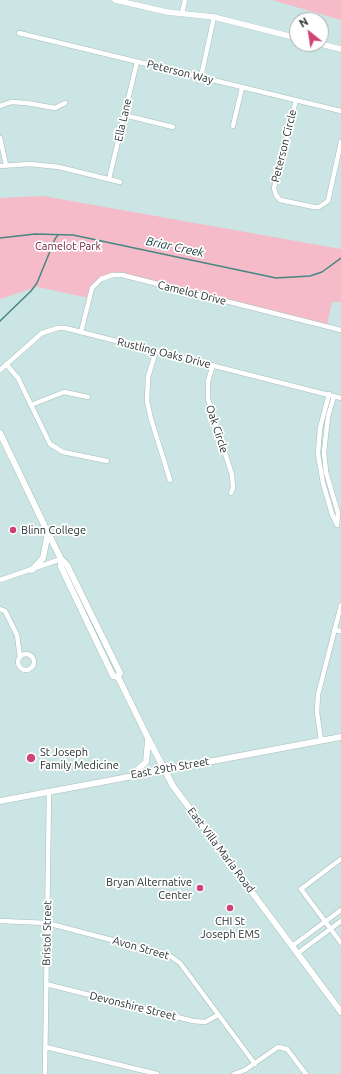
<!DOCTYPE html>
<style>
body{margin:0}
#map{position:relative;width:341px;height:1074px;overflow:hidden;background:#cae5e3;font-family:Ubuntu,sans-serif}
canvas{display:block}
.north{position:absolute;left:289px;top:12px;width:40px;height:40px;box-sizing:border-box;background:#fff;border:1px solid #a9adac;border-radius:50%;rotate:330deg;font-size:11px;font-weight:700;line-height:16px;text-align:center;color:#273130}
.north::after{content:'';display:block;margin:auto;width:14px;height:18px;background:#cf4375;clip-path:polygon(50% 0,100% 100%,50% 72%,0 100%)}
</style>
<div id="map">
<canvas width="341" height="1074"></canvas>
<div class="north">N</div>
</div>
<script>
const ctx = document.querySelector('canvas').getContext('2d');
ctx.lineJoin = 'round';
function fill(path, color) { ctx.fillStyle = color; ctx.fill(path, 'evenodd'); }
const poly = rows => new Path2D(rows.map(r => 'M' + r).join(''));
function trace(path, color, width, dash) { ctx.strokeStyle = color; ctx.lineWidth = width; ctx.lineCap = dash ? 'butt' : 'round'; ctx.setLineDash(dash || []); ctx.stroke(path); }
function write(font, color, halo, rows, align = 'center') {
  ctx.font = font + ' Ubuntu,sans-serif'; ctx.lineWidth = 3.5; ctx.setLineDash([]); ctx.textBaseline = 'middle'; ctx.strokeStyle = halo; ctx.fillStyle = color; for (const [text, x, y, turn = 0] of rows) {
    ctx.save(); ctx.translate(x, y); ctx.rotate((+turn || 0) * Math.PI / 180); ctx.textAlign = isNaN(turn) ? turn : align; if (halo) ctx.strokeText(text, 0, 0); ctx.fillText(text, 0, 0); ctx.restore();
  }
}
const green = poly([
 [272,0,341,0,341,20],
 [43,196,341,249,341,302,332,302,327,326,113,275,96,283,89,298,37,287,0,299,0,198]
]);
const stream = poly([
 [0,238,35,234,73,235,276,278,310,276,322,272,341,258],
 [0,321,31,291,37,283,55,239,58,235]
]);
const minor = poly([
 [182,13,185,0],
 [19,33,341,111],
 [201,77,214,17],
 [296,100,274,188,276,195,280,200,314,207,319,207,328,201,341,142],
 [0,106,11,102,27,103,55,108,65,103],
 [124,115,173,127],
 [233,126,242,88],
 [0,138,6,165],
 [0,166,30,164,59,167,120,182],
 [109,179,137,62],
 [81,332,92,288,101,279,113,275,122,275,341,330],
 [156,351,148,377,147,401,151,419,170,480],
 [6,364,18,378,50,444,63,452,107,461],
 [213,365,208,381,208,399,232,475,233,488,231,493],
 [0,370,42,333,58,328,65,328,341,398],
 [329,394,320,428,318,454,323,483,332,514,337,525],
 [334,396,328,417,324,452,326,472,338,513,337,525],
 [31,405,64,392,88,397],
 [0,580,61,559],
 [0,609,5,611,17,635,20,657],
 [334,630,341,631],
 '18 662a8 8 0 1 1 16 0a8 8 0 1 1-16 0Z',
 [321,740,317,712,318,695,341,605],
 [341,859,301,889,341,943],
 [0,921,47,923,169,955,180,963,255,1064],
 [292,946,341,910],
 [298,953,341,921],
 [46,984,193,1021,205,1022,218,1015],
 [46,1047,157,1074],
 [45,1074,49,792],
 [234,1074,245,1070,278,1047,287,1049,306,1074]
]);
const tertiary = poly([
 [115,0,167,12,214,17,297,38],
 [321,44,341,49]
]);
const secondary = poly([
 [0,433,48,533,61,559,67,565,120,673,118,677,149,740,173,786,341,1012],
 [61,559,61,567,113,676,118,677],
 [32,570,43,558,48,533],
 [133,774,146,762,148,741],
 [0,801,341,737]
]);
const markers = [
 [13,530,4,"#cf4375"],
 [31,758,5,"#cf4375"],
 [200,888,4,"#cf4375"],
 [230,908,4,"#cf4375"]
];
const streetNames = [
 ["Peterson Way",180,72,14],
 ["Ella Lane",123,120,-77],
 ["Peterson Circle",284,146,-76],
 ["Camelot Drive",192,293,14],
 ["Rustling Oaks Drive",164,353,14],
 ["Oak Circle",217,429,72],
 ["East 29th Street",170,768,-10],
 ["East Villa Maria Road",221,850,53],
 ["Bristol Street",47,933,-89],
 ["Avon Street",141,948,16],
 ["Devonshire Street",133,1006,14]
];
const parkNames = [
 ["Camelot Park",68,246]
];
const poiNames = [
 ["Blinn College",21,530],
 ["St Joseph",40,752],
 ["Family Medicine",40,765],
 ["Bryan Alternative",192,882,"right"],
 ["Center",192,895,"right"],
 ["CHI St",230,921,"center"],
 ["Joseph EMS",230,934,"center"]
];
const waterNames = [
 ["Briar Creek",175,247,12]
];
fill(green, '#f5bbc9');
trace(stream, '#478681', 1.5);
trace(minor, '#a4bebb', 5.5);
trace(tertiary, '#a4bebb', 6);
trace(secondary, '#a4bebb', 7);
trace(minor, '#fff', 4.5);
trace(tertiary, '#fff', 5.5);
trace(secondary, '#fff', 6);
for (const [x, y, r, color] of markers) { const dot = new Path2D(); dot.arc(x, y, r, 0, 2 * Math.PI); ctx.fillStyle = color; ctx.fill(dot); trace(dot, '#fff', 1.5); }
write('11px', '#273130', '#fff', streetNames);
write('11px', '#6c1d3a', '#fff', parkNames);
write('11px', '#273130', '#fff', poiNames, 'left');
write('italic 12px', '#19423f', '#fff', waterNames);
</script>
